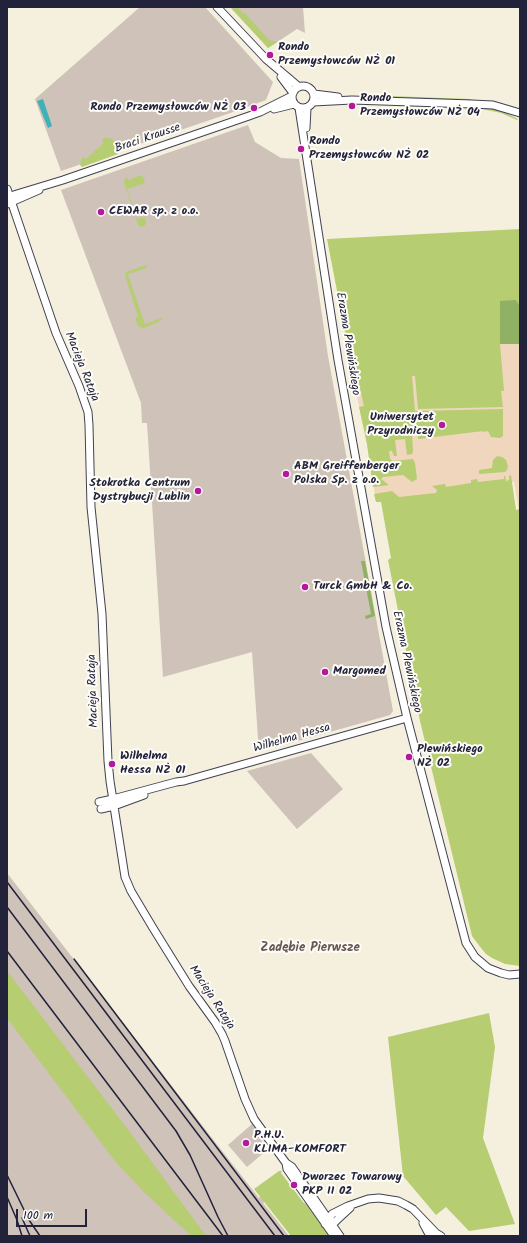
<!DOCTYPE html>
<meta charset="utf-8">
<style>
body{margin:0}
#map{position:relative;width:527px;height:1243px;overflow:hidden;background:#f4f0dd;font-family:Kalam,sans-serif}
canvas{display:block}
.frame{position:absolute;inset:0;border:8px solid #22223b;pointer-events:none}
.scale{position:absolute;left:16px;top:1209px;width:71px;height:18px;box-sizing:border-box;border:2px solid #22223b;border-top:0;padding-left:5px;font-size:12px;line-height:14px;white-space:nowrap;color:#22223b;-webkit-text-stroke:3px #fdfcf7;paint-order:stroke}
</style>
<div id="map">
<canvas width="527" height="1243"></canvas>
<div class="frame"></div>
<div class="scale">100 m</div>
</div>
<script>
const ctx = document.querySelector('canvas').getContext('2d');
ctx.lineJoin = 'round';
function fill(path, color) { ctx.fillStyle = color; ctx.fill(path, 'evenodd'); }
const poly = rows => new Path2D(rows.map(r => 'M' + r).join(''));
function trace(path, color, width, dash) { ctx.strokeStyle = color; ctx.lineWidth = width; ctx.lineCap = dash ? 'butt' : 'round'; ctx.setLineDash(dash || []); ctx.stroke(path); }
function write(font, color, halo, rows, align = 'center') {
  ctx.font = font + ' Kalam,sans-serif'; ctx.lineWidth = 4; ctx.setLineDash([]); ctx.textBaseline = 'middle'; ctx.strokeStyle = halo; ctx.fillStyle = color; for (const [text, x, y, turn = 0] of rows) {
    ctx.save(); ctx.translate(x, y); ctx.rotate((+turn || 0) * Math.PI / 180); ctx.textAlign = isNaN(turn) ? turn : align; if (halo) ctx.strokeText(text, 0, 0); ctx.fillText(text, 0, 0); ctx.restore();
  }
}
const built = poly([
 [520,328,520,517,514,482,440,491,440,493,376,502,367,444,348,353,425,349]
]);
const industrial = poly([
 [140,7,205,7,273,82,266,100,242,109,61,171,35,99],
 [230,7,303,7,305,33,297,29,268,48],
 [248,125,255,142,281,158,299,159,328,356,393,711,390,715,259,752,252,652,163,677,147,423,142,423,141,403,61,190],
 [311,753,343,789,297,829,247,771],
 [7,873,212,1138,259,1198,267,1191,271,1197,263,1203,289,1236,7,1236],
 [252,1124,267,1150,247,1167,228,1145]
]);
const green = poly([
 [234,8,238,8,243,13,244,12,269,40,273,41,279,41,268,48,232,9],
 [362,95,471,99,471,101,365,97],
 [369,103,486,107,502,111,518,119,517,120,501,113,482,109,366,104],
 [104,138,109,138,115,141,118,154,82,167,80,165,82,158,83,157,86,159,104,143,102,141],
 [142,175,145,183,127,189,137,219,145,217,146,223,145,225,142,227,138,225,124,182,125,178,127,177,128,180],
 [520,229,520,328,519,305,500,301,500,344,504,391,501,391,503,407,418,409,415,376,412,376,415,411,503,409,503,436,500,438,491,437,488,431,483,432,483,431,418,439,418,434,412,434,413,451,412,454,407,455,405,439,395,440,397,456,394,456,392,451,389,451,390,459,393,461,413,459,415,463,417,479,412,482,403,475,383,477,381,479,389,485,373,487,367,444,359,407,364,406,358,379,354,379,327,239],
 [146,265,147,268,128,274,128,275,145,324,162,318,163,319,156,323,143,328,138,326,137,323,135,319,138,316,125,276,126,272],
 [497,456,502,457,506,460,508,466,507,470,505,472,479,474,479,470,492,468,493,460],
 [511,475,516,510,519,509,520,517,520,966,505,964,492,958,486,954,481,948,472,936,420,721,388,560,391,558,381,502,376,502,374,494,392,491,399,497,436,493,437,490,432,486,445,484,446,487,471,483,471,480,477,479,478,482,504,479,504,476,505,476,506,481,509,480,509,476],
 [7,971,129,1131,206,1236,191,1236,144,1192,115,1161,7,1018],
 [489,1013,495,1047,483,1138,515,1224,469,1231,446,1207,436,1215,403,1176,388,1037],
 [279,1171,282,1171,281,1173,303,1202,309,1206,330,1236,291,1236,254,1189]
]);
const forest = poly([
 [516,300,519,305,520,344,500,344,500,301],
 [361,561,365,561,375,616,366,619,365,616,371,614]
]);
const water = poly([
 [43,99,52,126,48,128,37,101]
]);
const minor = poly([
 [217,7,266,59,299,87],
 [281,77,293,93],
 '292 97a11 11 0 1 1 22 0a11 11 0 1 1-22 0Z',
 [314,94,338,97],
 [313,102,352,100,472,104,493,105,520,113],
 [299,108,338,360,386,627,407,718,466,943,475,957,488,968,501,973,509,975,520,974],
 [274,109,294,104],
 [306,128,307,108],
 [7,189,56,333,79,386,88,412,89,425,91,507,102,614,108,761,110,781,125,877,131,891,153,928,189,986,215,1022,222,1034,225,1041,245,1099,254,1119,286,1163,292,1167,340,1236],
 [7,197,63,180,249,116,260,112,292,96],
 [7,204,39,190],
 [99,802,113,799,176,782,184,781,407,718],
 [101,809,114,806,144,795],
 [286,1163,287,1169,334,1236],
 [329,1221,335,1222,337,1220,350,1208],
 [423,1223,430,1236],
 [325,1224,329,1221,330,1217,332,1214,348,1206,368,1199,379,1198,398,1201,406,1205,413,1209,436,1233,441,1236]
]);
const rail = poly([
 [7,882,275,1236],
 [7,907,176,1131,190,1155,218,1217,228,1236],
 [7,951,223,1236],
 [74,959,284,1236],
 [7,1175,29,1220,40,1236],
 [7,1197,17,1220,22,1236],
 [22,1218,30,1236]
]);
const markers = [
 [270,55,4,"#b5179e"],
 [352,106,4,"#b5179e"],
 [254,108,4,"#b5179e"],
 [301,149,4,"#b5179e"],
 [101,212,4,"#b5179e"],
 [442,425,4,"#b5179e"],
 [286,474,4,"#b5179e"],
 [198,491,4,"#b5179e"],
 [305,587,4,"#b5179e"],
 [325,672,4,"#b5179e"],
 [409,757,4,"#b5179e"],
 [112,764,4,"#b5179e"],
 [246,1143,4,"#b5179e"],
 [294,1185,4,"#b5179e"]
];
const poiNames = [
 ["Rondo",278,48],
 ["Przemysłowców NŻ 01",278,62],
 ["Rondo",360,99],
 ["Przemysłowców NŻ 04",360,113],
 ["Rondo Przemysłowców NŻ 03",246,108,"right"],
 ["Rondo",309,142],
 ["Przemysłowców NŻ 02",309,156],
 ["CEWAR sp. z o.o.",109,212],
 ["Uniwersytet",434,418,"right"],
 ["Przyrodniczy",434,432,"right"],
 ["ABM Greiffenberger",294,467],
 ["Polska Sp. z o.o.",294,481],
 ["Stokrotka Centrum",190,484,"right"],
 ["Dystrybucji Lublin",190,498,"right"],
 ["Turck GmbH & Co.",313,587],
 ["Margomed",333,672],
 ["Plewińskiego",417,750],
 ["NŻ 02",417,764],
 ["Wilhelma",120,757],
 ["Hessa NŻ 01",120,771],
 ["P.H.U.",254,1136],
 ["KLIMA-KOMFORT",254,1150],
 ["Dworzec Towarowy",302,1178],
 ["PKP II 02",302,1192]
];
const streetNames = [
 ["Braci Krausse",148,139,-19],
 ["Erazma Plewińskiego",347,344,81],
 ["Macieja Rataja",81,367,68],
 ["Erazma Plewińskiego",406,662,78],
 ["Macieja Rataja",94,691,-92],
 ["Wilhelma Hessa",292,739,-16],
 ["Macieja Rataja",211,998,57]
];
const neighbourhoodNames = [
 ["Zadębie Pierwsze",310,949]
];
fill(built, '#f0d6bc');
fill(industrial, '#cec2b9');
fill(green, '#b6cd72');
fill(forest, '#90b064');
fill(water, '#40b1b8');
trace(minor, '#424153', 9);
trace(minor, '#fff', 7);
trace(rail, '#22223b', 1.5);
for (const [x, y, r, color] of markers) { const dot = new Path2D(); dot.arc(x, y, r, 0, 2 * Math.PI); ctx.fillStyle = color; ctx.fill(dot); trace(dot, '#fdfcf7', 1.5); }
write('bold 12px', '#22223b', '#fdfcf7', poiNames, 'left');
write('12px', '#22223b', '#fdfcf7', streetNames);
write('bold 13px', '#685651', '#fdfcf7', neighbourhoodNames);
</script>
